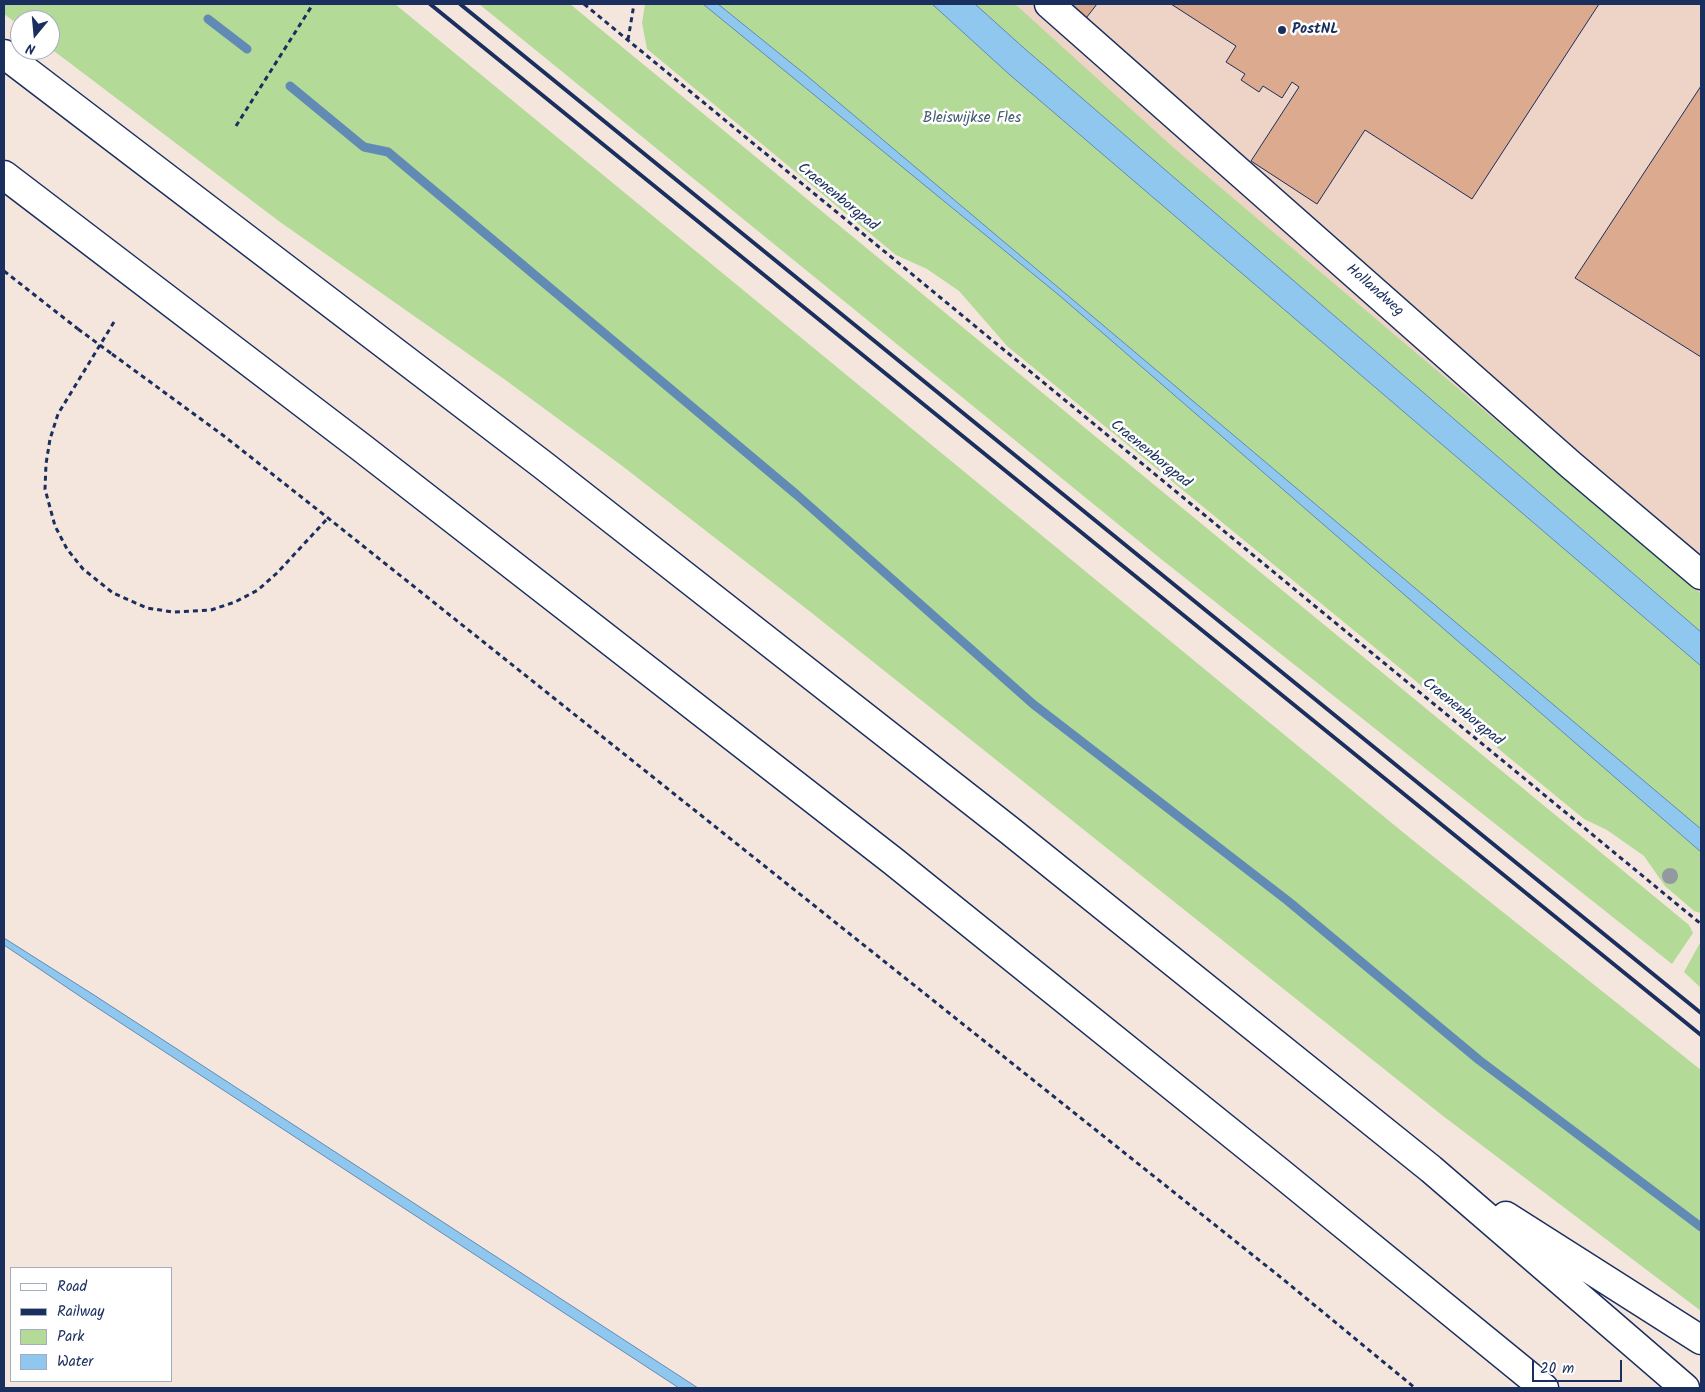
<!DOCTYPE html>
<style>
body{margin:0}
#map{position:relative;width:1705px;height:1392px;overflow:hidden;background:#f4e6dd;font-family:Kalam,sans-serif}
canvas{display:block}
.frame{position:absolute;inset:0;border:5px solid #1b2f5e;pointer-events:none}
.legend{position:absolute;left:10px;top:1267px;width:162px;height:115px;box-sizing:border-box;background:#fff;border:1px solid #a4acbf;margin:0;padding:6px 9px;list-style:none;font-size:15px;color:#1b2f5e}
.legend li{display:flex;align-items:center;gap:10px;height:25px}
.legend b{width:25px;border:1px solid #a4acbf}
.north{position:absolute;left:10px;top:10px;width:50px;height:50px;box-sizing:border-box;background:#fff;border:1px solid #a4acbf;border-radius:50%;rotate:197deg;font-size:14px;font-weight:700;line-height:20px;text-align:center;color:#1b2f5e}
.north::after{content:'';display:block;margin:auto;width:18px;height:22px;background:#1b2f5e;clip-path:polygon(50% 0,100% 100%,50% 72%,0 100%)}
.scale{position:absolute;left:1532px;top:1360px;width:90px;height:22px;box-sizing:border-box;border:2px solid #1b2f5e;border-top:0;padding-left:6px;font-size:15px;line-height:18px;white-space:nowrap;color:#1b2f5e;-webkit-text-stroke:4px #fff;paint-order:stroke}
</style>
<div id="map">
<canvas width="1705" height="1392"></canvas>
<div class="frame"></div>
<ul class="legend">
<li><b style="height:6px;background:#fff"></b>Road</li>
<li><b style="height:6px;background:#1b2f5e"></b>Railway</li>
<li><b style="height:14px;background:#b3db97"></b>Park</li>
<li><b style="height:14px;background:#90c7ee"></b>Water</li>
</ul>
<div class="north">N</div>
<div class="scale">20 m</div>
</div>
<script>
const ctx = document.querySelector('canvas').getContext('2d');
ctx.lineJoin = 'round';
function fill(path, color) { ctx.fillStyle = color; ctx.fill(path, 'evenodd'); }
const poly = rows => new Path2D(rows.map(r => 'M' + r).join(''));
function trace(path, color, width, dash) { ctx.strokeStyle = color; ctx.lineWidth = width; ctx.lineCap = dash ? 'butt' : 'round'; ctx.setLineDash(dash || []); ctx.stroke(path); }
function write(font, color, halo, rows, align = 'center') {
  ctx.font = font + ' Kalam,sans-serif'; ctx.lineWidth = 5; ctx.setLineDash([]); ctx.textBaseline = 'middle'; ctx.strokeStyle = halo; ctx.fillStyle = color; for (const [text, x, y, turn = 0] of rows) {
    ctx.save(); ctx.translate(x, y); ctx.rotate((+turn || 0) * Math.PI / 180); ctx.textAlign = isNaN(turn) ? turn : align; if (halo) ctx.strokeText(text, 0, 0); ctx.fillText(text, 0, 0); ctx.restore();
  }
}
const built = poly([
 [975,4,1701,4,1701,606]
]);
const green = poly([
 [4,4,395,4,1410,838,1701,1070,1701,1311,1443,1116,808,610,621,465,504,379,280,222,50,48,50,20,20,20,20,26,4,14],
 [479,4,570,4,1689,925,1693,933,1672,964,1156,555],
 [645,4,1015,4,1175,149,1701,594,1701,913,1694,911,1665,886,1644,856,1607,830,1584,819,1007,346,959,291,927,269,896,255,647,49,642,23],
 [1701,941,1701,988,1684,972]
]);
const water = poly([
 [703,4,718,4,806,75,1701,829,1701,852,1060,296,703,4],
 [932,4,975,4,1025,49,1701,632,1701,666,1010,75,932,4],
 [4,938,94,995,698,1388,679,1388,87,1001,4,945,4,938]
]);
const stream = poly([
 [208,19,247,49],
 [290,86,364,147,388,152,797,495,1033,704,1288,901,1479,1060,1701,1227]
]);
const building = poly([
 [1062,4,1097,4,1083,22,1062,4],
 [1171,4,1599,4,1472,199,1365,130,1317,204,1251,161,1299,87,1292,82,1282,98,1263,86,1259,92,1241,80,1245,74,1226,62,1236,46,1171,4],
 [1701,86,1701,357,1575,278,1701,86]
]);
const path = poly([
 [584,4,1701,924],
 [628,40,634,4],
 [236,126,313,4],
 [4,271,78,329],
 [114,322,58,414,50,439,46,464,45,489,55,526,67,549,83,569,113,593,147,608,173,612,211,610,235,602,258,590,277,573,328,518],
 [112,354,224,436,328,518,1284,1280,1415,1388]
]);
const minor = poly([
 [1049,4,1571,465,1701,575]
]);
const motorway = poly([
 [4,54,543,465,1009,830,1431,1169,1685,1388],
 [4,175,362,448,893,861,1278,1171,1544,1388],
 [1506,1216,1701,1340]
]);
const rail = poly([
 [430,4,1701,1035],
 [460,4,1701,1013]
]);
const pathBridge = poly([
 [78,329,112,354]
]);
const trees = [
 [1670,876]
];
const markers = [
 [1282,30,5,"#1b2f5e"]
];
const poiNames = [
 ["PostNL",1292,30]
];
const parkNames = [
 ["Bleiswijkse Fles",972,119]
];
const streetNames = [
 ["Craenenborgpad",837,198,39],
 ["Hollandweg",1374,291,41],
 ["Craenenborgpad",1150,455,39],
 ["Craenenborgpad",1462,713,39]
];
fill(built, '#edd4c6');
fill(green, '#b3db97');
fill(water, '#90c7ee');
trace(water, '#618ab4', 1);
trace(stream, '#618ab4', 9);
fill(building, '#dcaa8f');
trace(building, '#1b2f5e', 1);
trace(minor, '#1b2f5e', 31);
trace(motorway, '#1b2f5e', 31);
trace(path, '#1b2f5e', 3, [5, 4]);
trace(minor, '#fff', 28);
trace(motorway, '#fff', 28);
trace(rail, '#1b2f5e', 4);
trace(pathBridge, '#1b2f5e', 3, [5, 4]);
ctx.fillStyle = '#92999f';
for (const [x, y] of trees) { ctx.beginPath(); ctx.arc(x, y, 8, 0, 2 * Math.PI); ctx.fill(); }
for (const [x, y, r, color] of markers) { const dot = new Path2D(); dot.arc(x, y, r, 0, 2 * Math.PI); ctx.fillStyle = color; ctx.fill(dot); trace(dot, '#fff', 2); }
write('bold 15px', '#1b2f5e', '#fff', poiNames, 'left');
write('15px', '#415a6c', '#fff', parkNames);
write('15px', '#1b2f5e', '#fff', streetNames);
</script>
